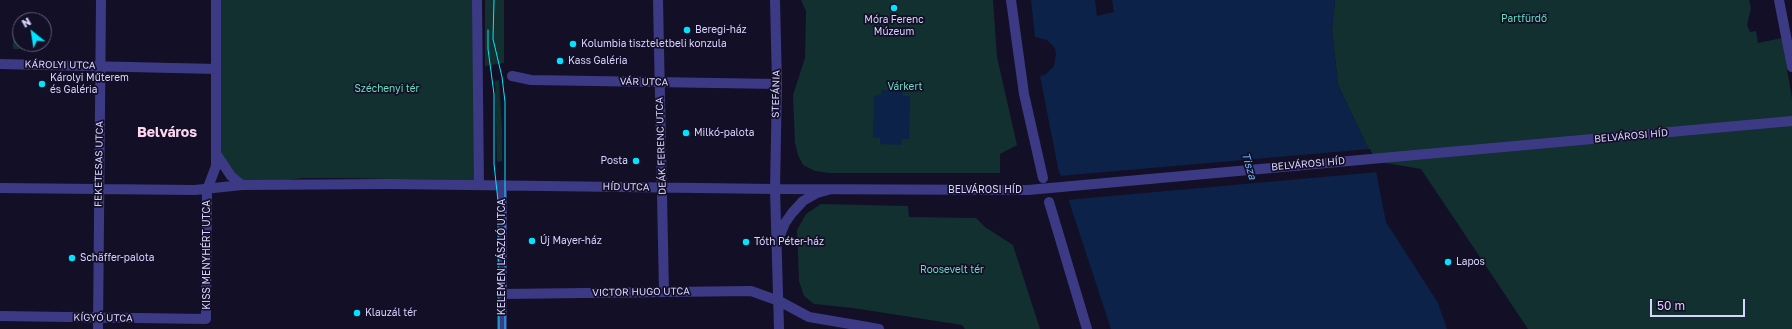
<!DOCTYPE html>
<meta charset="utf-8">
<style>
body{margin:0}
#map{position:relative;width:1792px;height:329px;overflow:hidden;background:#130f26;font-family:"Golos Text",sans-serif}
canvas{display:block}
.north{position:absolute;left:12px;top:12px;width:40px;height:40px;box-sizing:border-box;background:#130f26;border:1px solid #625e7d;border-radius:50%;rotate:330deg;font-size:11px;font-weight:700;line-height:16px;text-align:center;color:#d9d4ff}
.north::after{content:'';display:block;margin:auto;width:14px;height:18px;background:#00e5ff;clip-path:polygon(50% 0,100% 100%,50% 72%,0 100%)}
.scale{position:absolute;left:1650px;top:299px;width:95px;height:18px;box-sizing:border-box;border:2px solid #d9d4ff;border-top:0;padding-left:5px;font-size:12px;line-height:14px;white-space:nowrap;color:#d9d4ff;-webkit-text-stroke:3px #130f26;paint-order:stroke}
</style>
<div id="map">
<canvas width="1792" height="329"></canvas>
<div class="north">N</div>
<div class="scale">50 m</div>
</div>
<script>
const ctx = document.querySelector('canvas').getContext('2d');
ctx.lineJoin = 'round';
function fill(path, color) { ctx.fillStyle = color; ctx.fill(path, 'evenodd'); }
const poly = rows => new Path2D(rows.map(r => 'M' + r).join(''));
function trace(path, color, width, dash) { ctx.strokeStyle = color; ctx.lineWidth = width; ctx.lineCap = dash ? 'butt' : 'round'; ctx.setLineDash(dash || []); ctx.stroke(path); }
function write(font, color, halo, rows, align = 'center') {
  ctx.font = font + ' "Golos Text",sans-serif'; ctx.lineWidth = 3.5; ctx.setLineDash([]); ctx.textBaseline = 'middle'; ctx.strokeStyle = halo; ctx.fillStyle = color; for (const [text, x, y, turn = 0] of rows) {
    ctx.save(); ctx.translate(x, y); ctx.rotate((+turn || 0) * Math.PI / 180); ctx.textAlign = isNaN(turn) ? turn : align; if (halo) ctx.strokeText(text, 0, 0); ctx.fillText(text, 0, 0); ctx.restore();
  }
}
const green = poly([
 [216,0,477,0,479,185,459,180,336,178,304,178,242,185,216,153],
 [485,0,504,0,504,63,485,66],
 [801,0,993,0,997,57,1017,145,1000,154,1000,173,829,173,815,171,803,165,798,155,795,143,793,95,805,58,806,11],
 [1335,0,1749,0,1751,8,1747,25,1750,32,1756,31,1758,43,1782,38,1792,99,1792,329,1528,329,1421,169,1374,161,1338,85,1332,30],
 [13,34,20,34,20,49,13,49],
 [499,80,502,128,502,161,497,162,495,81],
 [821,204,908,206,909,217,976,218,985,227,1013,245,1040,329,965,329,962,325,853,308,814,304,804,296,799,281,797,230,806,214]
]);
const water = poly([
 [1031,0,1335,0,1332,30,1338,85,1374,161,1386,222,1438,303,1447,329,1111,329,1058,168,1040,76,1046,74,1054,66,1056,54,1055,48,1047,40,1035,37],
 [881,90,903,90,903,96,910,96,909,139,902,139,902,145,880,144,880,138,873,138,874,96,881,95]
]);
const pier = poly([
 [1095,0,1112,0,1114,12,1097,16],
 [1370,149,1375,160,1378,172,1066,200,1059,176]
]);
const minor = poly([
 [477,0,479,185],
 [658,0,664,292],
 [1779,0,1792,67],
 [0,64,216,69],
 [512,76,531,80,777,84],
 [217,155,231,176,242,185],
 [502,185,502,329],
 [0,188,195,190,242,185,391,184,775,189,779,329],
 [778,240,785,223,792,213,803,201,817,193,828,190],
 [502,294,751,291,779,301,809,317,879,329],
 [0,316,206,319,207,190,216,166,216,0],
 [98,329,101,0]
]);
const tertiary = poly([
 [775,0,777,84,775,189,1028,190],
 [1011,0,1024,94,1043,178],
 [1249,170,1792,121],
 [1049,202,1087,329]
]);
const tram = poly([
 [494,0,493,39,502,77,505,102,505,329],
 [488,30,488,49,494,94,494,164,498,201,499,329]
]);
const tertiaryBridge = poly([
 [1028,190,1249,170]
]);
const markers = [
 [894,8,4,"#00e5ff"],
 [687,30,4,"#00e5ff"],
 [573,44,4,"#00e5ff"],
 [560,61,4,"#00e5ff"],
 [42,84,4,"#00e5ff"],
 [686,133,4,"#00e5ff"],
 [636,161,4,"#00e5ff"],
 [532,241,4,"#00e5ff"],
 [746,242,4,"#00e5ff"],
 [72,258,4,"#00e5ff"],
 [1448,262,4,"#00e5ff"],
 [357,313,4,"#00e5ff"]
];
const parkNames = [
 ["Partfürdő",1524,19],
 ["Várkert",905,87],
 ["Széchenyi tér",387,89],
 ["Roosevelt tér",952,270]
];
const poiNames = [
 ["Móra Ferenc",894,20,"center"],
 ["Múzeum",894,32,"center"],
 ["Beregi-ház",695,30],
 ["Kolumbia tiszteletbeli konzula",581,44],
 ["Kass Galéria",568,61],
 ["Károlyi Műterem",50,78],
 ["és Galéria",50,90],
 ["Milkó-palota",694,133],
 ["Posta",628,161,"right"],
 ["Új Mayer-ház",540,241],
 ["Tóth Péter-ház",754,242],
 ["Schäffer-palota",80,258],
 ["Lapos",1456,262],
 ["Klauzál tér",365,313]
];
const streetNames = [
 ["KÁROLYI UTCA",60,65,1],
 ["VÁR UTCA",644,82,1],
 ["STEFÁNIA",776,94,-89],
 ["BELVÁROSI HÍD",1631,136,-5],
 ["DEÁK FERENC UTCA",661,146,-92],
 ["FEKETESAS UTCA",99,164,-89],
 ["BELVÁROSI HÍD",1308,164,-5],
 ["HÍD UTCA",626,187,1],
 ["BELVÁROSI HÍD",985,190],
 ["KISS MENYHÉRT UTCA",207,255,-90],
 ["KELEMEN LÁSZLÓ UTCA",502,257,-90],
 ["VICTOR HUGO UTCA",641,292,-1],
 ["KÍGYÓ UTCA",103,318,1]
];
const waterNames = [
 ["Tisza",1249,166,74]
];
const districtNames = [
 ["Belváros",167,133]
];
fill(green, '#12302f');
fill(water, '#0c2248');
fill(pier, '#130f26');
trace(minor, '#3d3a85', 10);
trace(tertiary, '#3d3a85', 10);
trace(tram, '#00e5ff', 1);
trace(tertiaryBridge, '#3d3a85', 10);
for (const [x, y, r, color] of markers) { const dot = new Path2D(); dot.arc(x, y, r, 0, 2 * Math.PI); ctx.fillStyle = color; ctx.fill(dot); trace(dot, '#130f26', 1.5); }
write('10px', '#5fe0c0', '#130f26', parkNames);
write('10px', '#d9d4ff', '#130f26', poiNames, 'left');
write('10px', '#d9d4ff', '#130f26', streetNames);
write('italic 11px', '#62b6ff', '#130f26', waterNames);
write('bold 14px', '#ffd6f0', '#130f26', districtNames);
</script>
